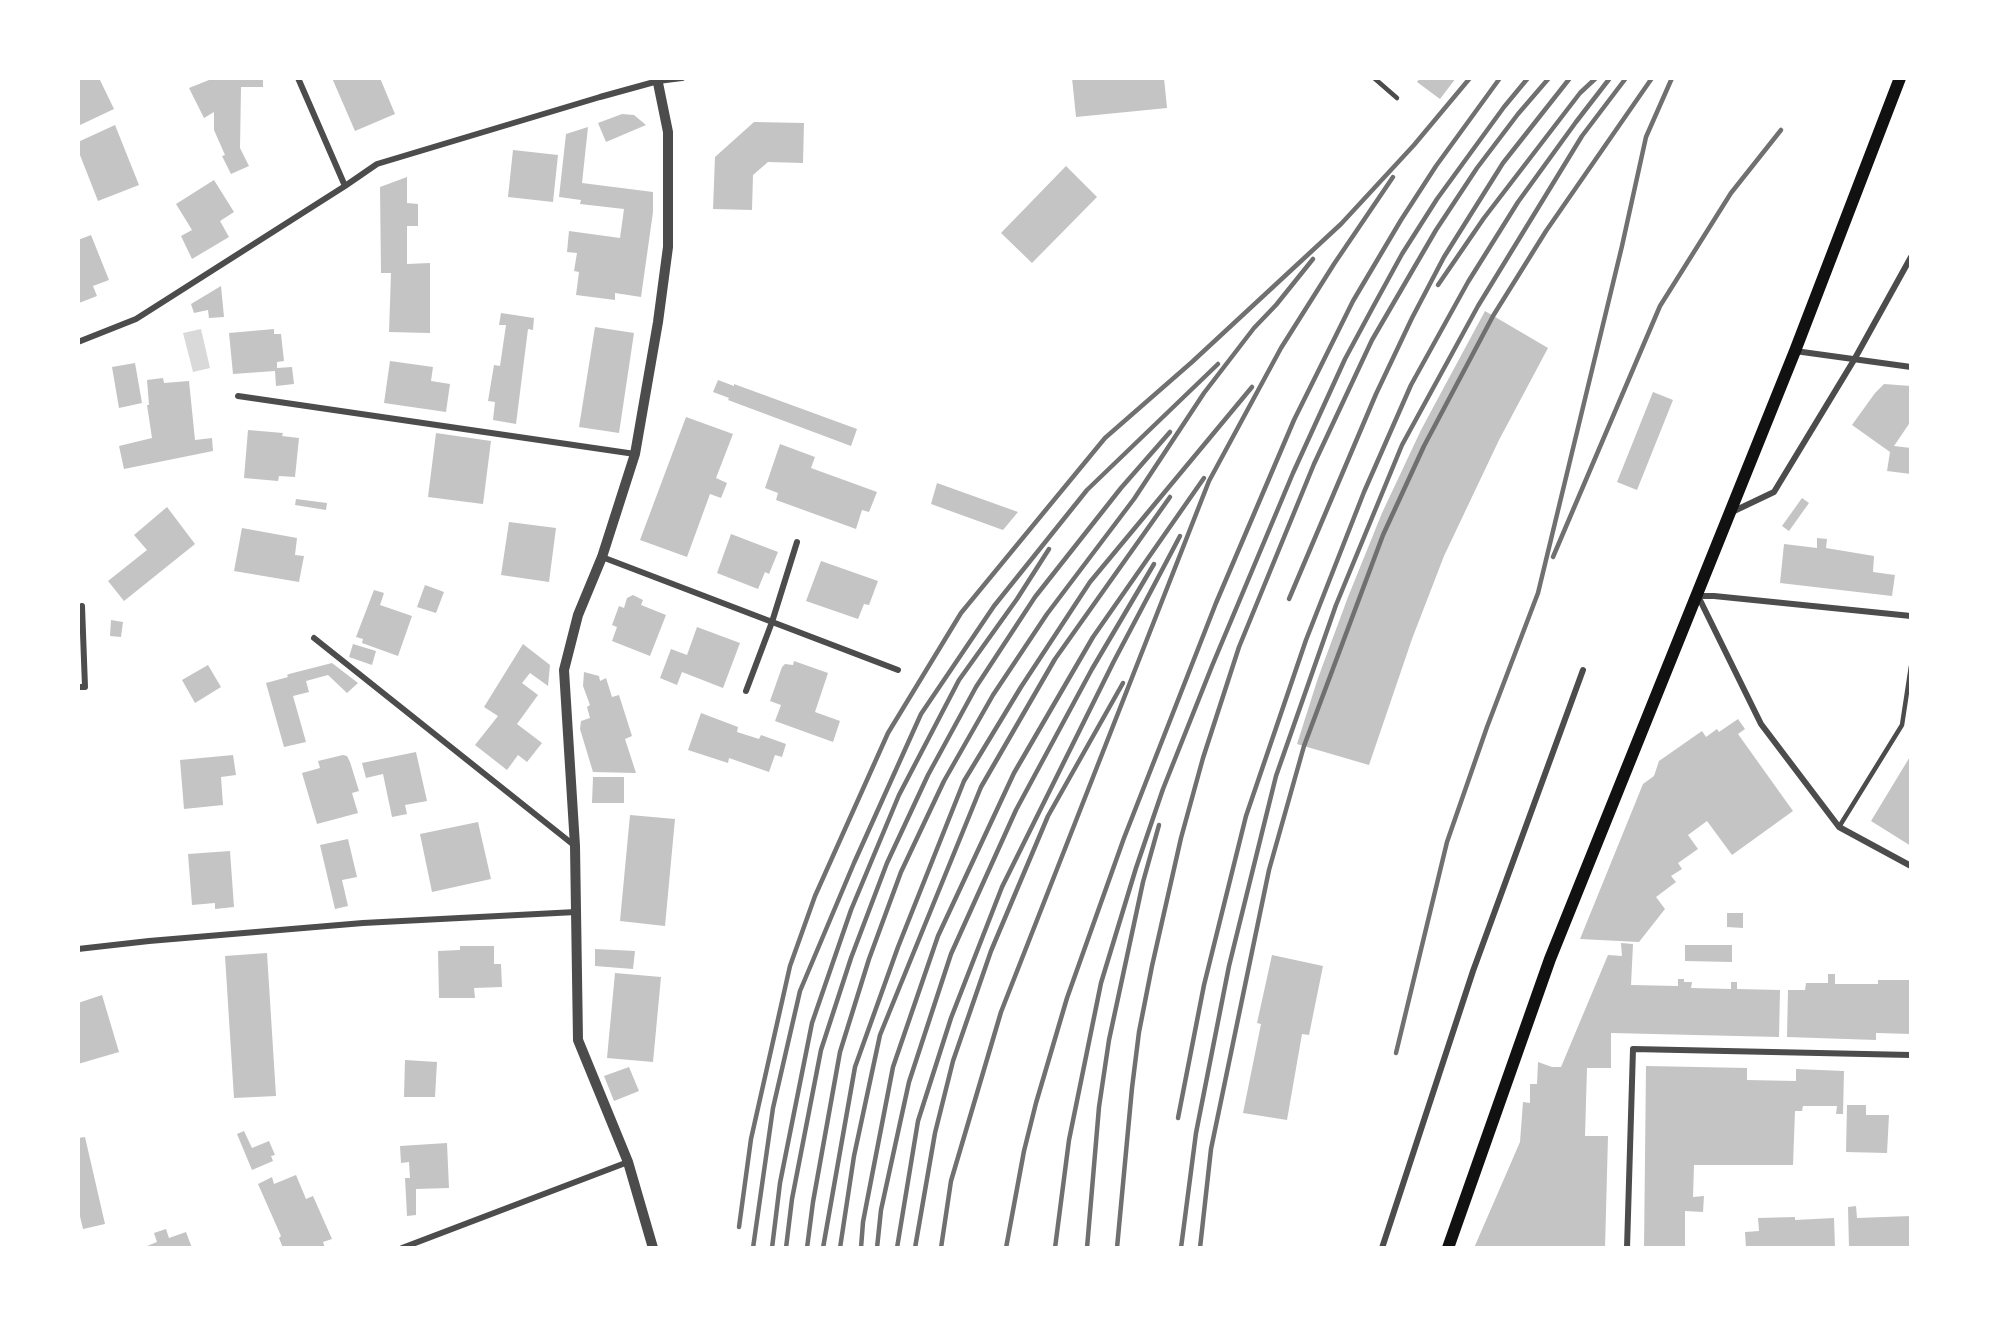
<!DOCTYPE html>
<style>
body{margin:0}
#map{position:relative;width:1989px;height:1326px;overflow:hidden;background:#fff;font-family:"Noto Serif",serif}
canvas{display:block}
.frame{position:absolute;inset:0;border:80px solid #fff;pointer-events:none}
</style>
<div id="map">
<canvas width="1989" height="1326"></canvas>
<div class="frame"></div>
</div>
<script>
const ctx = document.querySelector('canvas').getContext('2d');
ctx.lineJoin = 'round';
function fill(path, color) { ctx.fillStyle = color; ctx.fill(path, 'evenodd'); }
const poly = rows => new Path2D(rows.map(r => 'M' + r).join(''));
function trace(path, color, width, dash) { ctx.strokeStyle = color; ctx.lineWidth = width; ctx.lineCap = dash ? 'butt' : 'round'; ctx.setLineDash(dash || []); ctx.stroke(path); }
const water = poly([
 [201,329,210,368,193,372,183,333]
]);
const building = poly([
 [78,78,99,78,114,109,78,126],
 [214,78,263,78,263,87,241,87,240,148,249,166,231,174,222,156,225,155,214,130,214,112,204,118,189,88],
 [332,78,380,78,395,114,355,131],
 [1072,78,1164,78,1167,108,1076,117],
 [1420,78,1456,78,1440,99,1417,82],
 [622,114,634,115,646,125,606,142,598,123],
 [754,122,804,123,803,163,768,162,753,175,752,210,713,209,715,157],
 [115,125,139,185,98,201,78,150,78,142],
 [588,127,582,183,653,192,653,212,641,297,615,293,615,300,576,295,579,272,574,271,577,253,567,252,569,231,620,238,624,209,580,204,581,200,559,197,566,134],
 [513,150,558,155,553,202,508,197],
 [1066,166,1097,197,1032,263,1001,233],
 [407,177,407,203,418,204,418,226,407,226,407,264,430,263,430,333,389,332,391,273,381,273,380,187],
 [214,180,234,212,220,221,229,237,192,259,181,236,192,230,176,204],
 [91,235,109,280,93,286,97,296,79,303,78,240],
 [221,286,224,317,209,318,208,310,194,313,191,304],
 [1485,311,1548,348,1499,440,1444,556,1412,639,1369,765,1297,744,1318,678,1348,597,1382,513,1421,430],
 [501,313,534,318,533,330,528,329,516,424,493,420,495,402,488,401,494,365,500,366,506,325,499,325],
 [595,327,634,333,619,433,579,427],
 [274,329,274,334,281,334,284,361,277,362,277,368,292,367,294,384,276,386,275,371,233,374,229,333],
 [390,361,433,367,431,381,450,384,446,412,384,403],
 [135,363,142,403,119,408,112,367],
 [163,378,164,383,189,381,195,440,212,438,213,451,124,469,119,446,152,438,147,405,149,405,147,380],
 [718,380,734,386,734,384,857,429,851,446,728,400,729,398,713,392],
 [1884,384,1911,386,1911,421,1894,446,1911,448,1911,474,1887,471,1890,452,1852,425,1875,393],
 [1653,392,1673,400,1637,490,1617,482],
 [686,417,733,434,716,478,727,483,721,498,710,494,687,557,640,540],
 [248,430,283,433,282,436,299,438,295,477,279,476,278,481,244,478],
 [436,433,491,441,483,504,428,497],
 [780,444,815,457,811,468,877,492,869,512,862,510,856,529,776,500,778,493,765,488],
 [937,483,1018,512,1003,530,931,504],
 [1802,498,1809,503,1789,531,1782,526],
 [296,499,327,503,326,510,295,505],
 [167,507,195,544,124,601,108,581,147,550,134,535],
 [509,522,556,528,549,582,501,575],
 [242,528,297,538,295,555,304,556,299,582,234,571],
 [731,534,778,552,769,574,765,572,758,589,717,573],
 [1817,538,1827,539,1826,548,1874,556,1873,572,1895,575,1892,596,1780,583,1784,544,1817,548],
 [821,561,878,581,869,605,864,604,858,619,806,601],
 [425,585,444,592,436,613,417,607],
 [374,590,384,593,380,605,412,616,398,656,362,643,363,639,356,637],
 [633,595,643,600,641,605,666,615,650,656,612,641,617,627,612,625,619,606,624,608,627,598],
 [111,620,123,622,121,637,110,636],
 [697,627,740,643,723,688,682,672,677,685,660,678,671,649,687,655],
 [353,644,376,651,372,665,349,657],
 [523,644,550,665,548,686,530,673,522,683,538,695,517,724,542,743,527,762,518,755,507,770,475,745,498,716,484,707],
 [794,661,828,673,815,712,840,721,833,742,775,721,781,705,770,701,782,667,785,664,793,665],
 [332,663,358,683,347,693,328,675,306,681,309,692,293,696,306,742,284,747,266,683,288,677,287,675,289,674],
 [208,665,221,687,195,703,182,680],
 [584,672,599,676,600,681,606,678,612,697,619,695,632,736,625,739,636,773,593,772,580,729,581,721,590,718,587,707,590,705,583,686],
 [701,713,738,727,737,732,759,739,761,735,786,744,782,757,775,755,769,772,729,758,728,763,688,750],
 [1738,719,1745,729,1738,734,1793,811,1732,855,1707,821,1688,835,1698,849,1678,863,1682,869,1671,876,1676,882,1656,897,1665,909,1639,942,1580,939,1643,784,1654,776,1659,761,1702,731,1706,737,1717,729,1719,732],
 [416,752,427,801,405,805,407,814,392,817,383,774,366,778,362,763],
 [233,755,236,775,221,777,223,805,184,809,180,760],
 [343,755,347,756,350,762,359,791,352,793,358,813,317,824,302,773,320,768,318,761],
 [1911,755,1911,846,1871,821],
 [593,777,624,777,624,803,592,803],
 [630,815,675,819,665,926,620,921],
 [478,822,491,879,432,892,420,834],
 [348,839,357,877,342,880,348,906,335,909,320,845],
 [230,851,234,907,215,909,215,903,192,905,188,854],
 [1727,913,1743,913,1743,928,1727,927],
 [1621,943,1633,944,1631,985,1678,986,1678,979,1684,979,1684,982,1692,982,1691,988,1731,989,1731,982,1737,982,1737,989,1780,990,1779,1037,1611,1033,1611,1068,1587,1068,1585,1136,1608,1136,1605,1248,1474,1248,1520,1142,1523,1102,1530,1103,1530,1084,1537,1084,1538,1062,1552,1067,1561,1067,1608,955,1622,956],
 [1685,945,1732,945,1732,962,1685,961],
 [460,946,494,946,494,964,501,964,502,987,474,988,475,998,439,998,438,951,460,950],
 [595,949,635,951,633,969,595,966],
 [267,953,276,1096,234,1098,225,956],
 [1272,955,1323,966,1309,1035,1302,1034,1287,1120,1243,1113,1261,1024,1257,1023],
 [615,973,661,977,653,1062,607,1058],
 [1828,974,1835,974,1835,984,1878,984,1878,980,1911,980,1911,1034,1876,1033,1876,1040,1787,1037,1788,990,1805,990,1806,983,1828,983],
 [102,995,119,1052,78,1064,78,1003],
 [405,1060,437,1062,435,1097,404,1097],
 [1646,1066,1747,1068,1747,1080,1796,1081,1796,1069,1844,1071,1843,1114,1836,1114,1837,1106,1803,1106,1802,1111,1795,1111,1793,1165,1694,1165,1693,1197,1704,1196,1703,1212,1685,1211,1685,1248,1644,1248],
 [629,1067,639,1091,614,1101,604,1076],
 [1847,1105,1866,1105,1866,1115,1889,1115,1887,1153,1846,1152],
 [244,1131,252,1148,269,1141,275,1155,271,1156,273,1161,252,1170,237,1134],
 [85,1137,105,1224,83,1229,78,1208,78,1138],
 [447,1143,449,1188,416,1189,416,1215,407,1216,405,1178,410,1178,409,1162,401,1163,400,1146],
 [296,1175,306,1199,313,1196,332,1239,323,1242,325,1248,283,1248,279,1238,281,1236,258,1184,272,1177,274,1184],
 [1856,1206,1857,1218,1911,1216,1911,1248,1849,1248,1848,1207],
 [1795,1217,1795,1220,1834,1218,1835,1248,1746,1248,1745,1232,1759,1231,1758,1218],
 [166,1229,169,1238,186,1232,192,1248,148,1248,147,1246,157,1242,154,1233]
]);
const service = poly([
 [1374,78,1397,98],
 [1839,827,1902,725,1911,666]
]);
const minor = poly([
 [298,78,345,186],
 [78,342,136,319,345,186,377,164,600,97,658,81,682,78],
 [1795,351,1911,367],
 [238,396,635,454],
 [1732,512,1774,492,1854,360,1911,257],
 [602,557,898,670],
 [1911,616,1714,596,1698,596,1761,724,1839,827,1911,866],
 [314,638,575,846],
 [78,687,85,687,82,606],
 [746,691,772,622,797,542],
 [78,949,149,941,363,923,576,912],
 [402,1248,628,1162],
 [1382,1248,1473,971,1583,670],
 [1627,1248,1633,1049,1911,1055]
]);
const tertiary = poly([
 [653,1248,628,1162,578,1040,575,846,564,670,578,615,602,557,635,454,658,322,668,247,668,132,657,78]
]);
const secondary = poly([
 [1448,1248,1550,959,1795,351,1900,78]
]);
const rail = poly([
 [1438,285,1484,218,1580,93,1596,78],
 [1553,557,1660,306,1731,193,1781,130],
 [1289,599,1376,394,1412,318,1444,257,1503,163,1570,78],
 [1396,1053,1447,842,1487,727,1538,593,1622,246,1646,137,1672,78],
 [1178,1118,1204,985,1246,816,1306,640,1364,492,1411,385,1468,282,1518,202,1576,122,1610,78],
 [739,1227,751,1139,790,966,815,896,888,733,961,613,1105,438,1192,362,1341,224,1414,145,1470,78],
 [753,1248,773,1108,800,991,854,863,921,714,994,606,1087,490,1218,364],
 [772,1248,780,1183,812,1023,851,910,899,795,959,680,1017,599,1049,549],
 [786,1248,792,1199,821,1050,851,958,887,863,928,775,976,687,1035,597,1121,488,1170,432],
 [807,1248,813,1202,840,1052,869,959,901,872,944,781,993,695,1047,614,1134,499,1204,393,1254,328,1276,305,1313,259],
 [823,1248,855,1067,898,947,964,781,1021,687,1090,582,1252,387],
 [840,1248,854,1156,880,1035,981,787,1055,659,1170,497],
 [861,1248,863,1222,893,1067,938,936,1014,773,1093,637,1204,478],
 [877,1248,881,1210,909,1082,951,954,1016,810,1092,669,1154,564],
 [897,1248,918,1121,951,1018,1002,887,1114,661,1180,536],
 [915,1248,935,1133,953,1061,991,951,1048,816,1123,683],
 [941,1248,951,1181,1001,1012,1209,481,1281,348,1334,264,1393,177],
 [1006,1248,1024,1151,1036,1103,1067,998,1124,838,1216,603,1294,420,1353,301,1401,220,1436,166,1500,78],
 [1055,1248,1069,1140,1101,983,1136,868,1163,789,1212,666,1293,473,1345,359,1373,307,1402,254,1437,199,1504,107,1528,78],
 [1087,1248,1099,1107,1109,1040,1143,882,1159,825],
 [1117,1248,1132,1088,1139,1032,1152,966,1181,838,1203,758,1239,647,1314,464,1372,340,1436,230,1477,168,1518,114,1549,78],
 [1181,1248,1196,1133,1229,966,1276,776,1336,605,1402,445,1478,306,1582,136,1626,78],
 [1200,1248,1211,1149,1269,870,1304,746,1383,535,1424,446,1493,316,1546,231,1652,78]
]);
fill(water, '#d9d9d9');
fill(building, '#c4c4c4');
trace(service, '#4c4c4c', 4.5);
trace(minor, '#4c4c4c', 6);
trace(tertiary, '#4c4c4c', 10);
trace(secondary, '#111', 12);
trace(rail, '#707070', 4.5);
</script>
